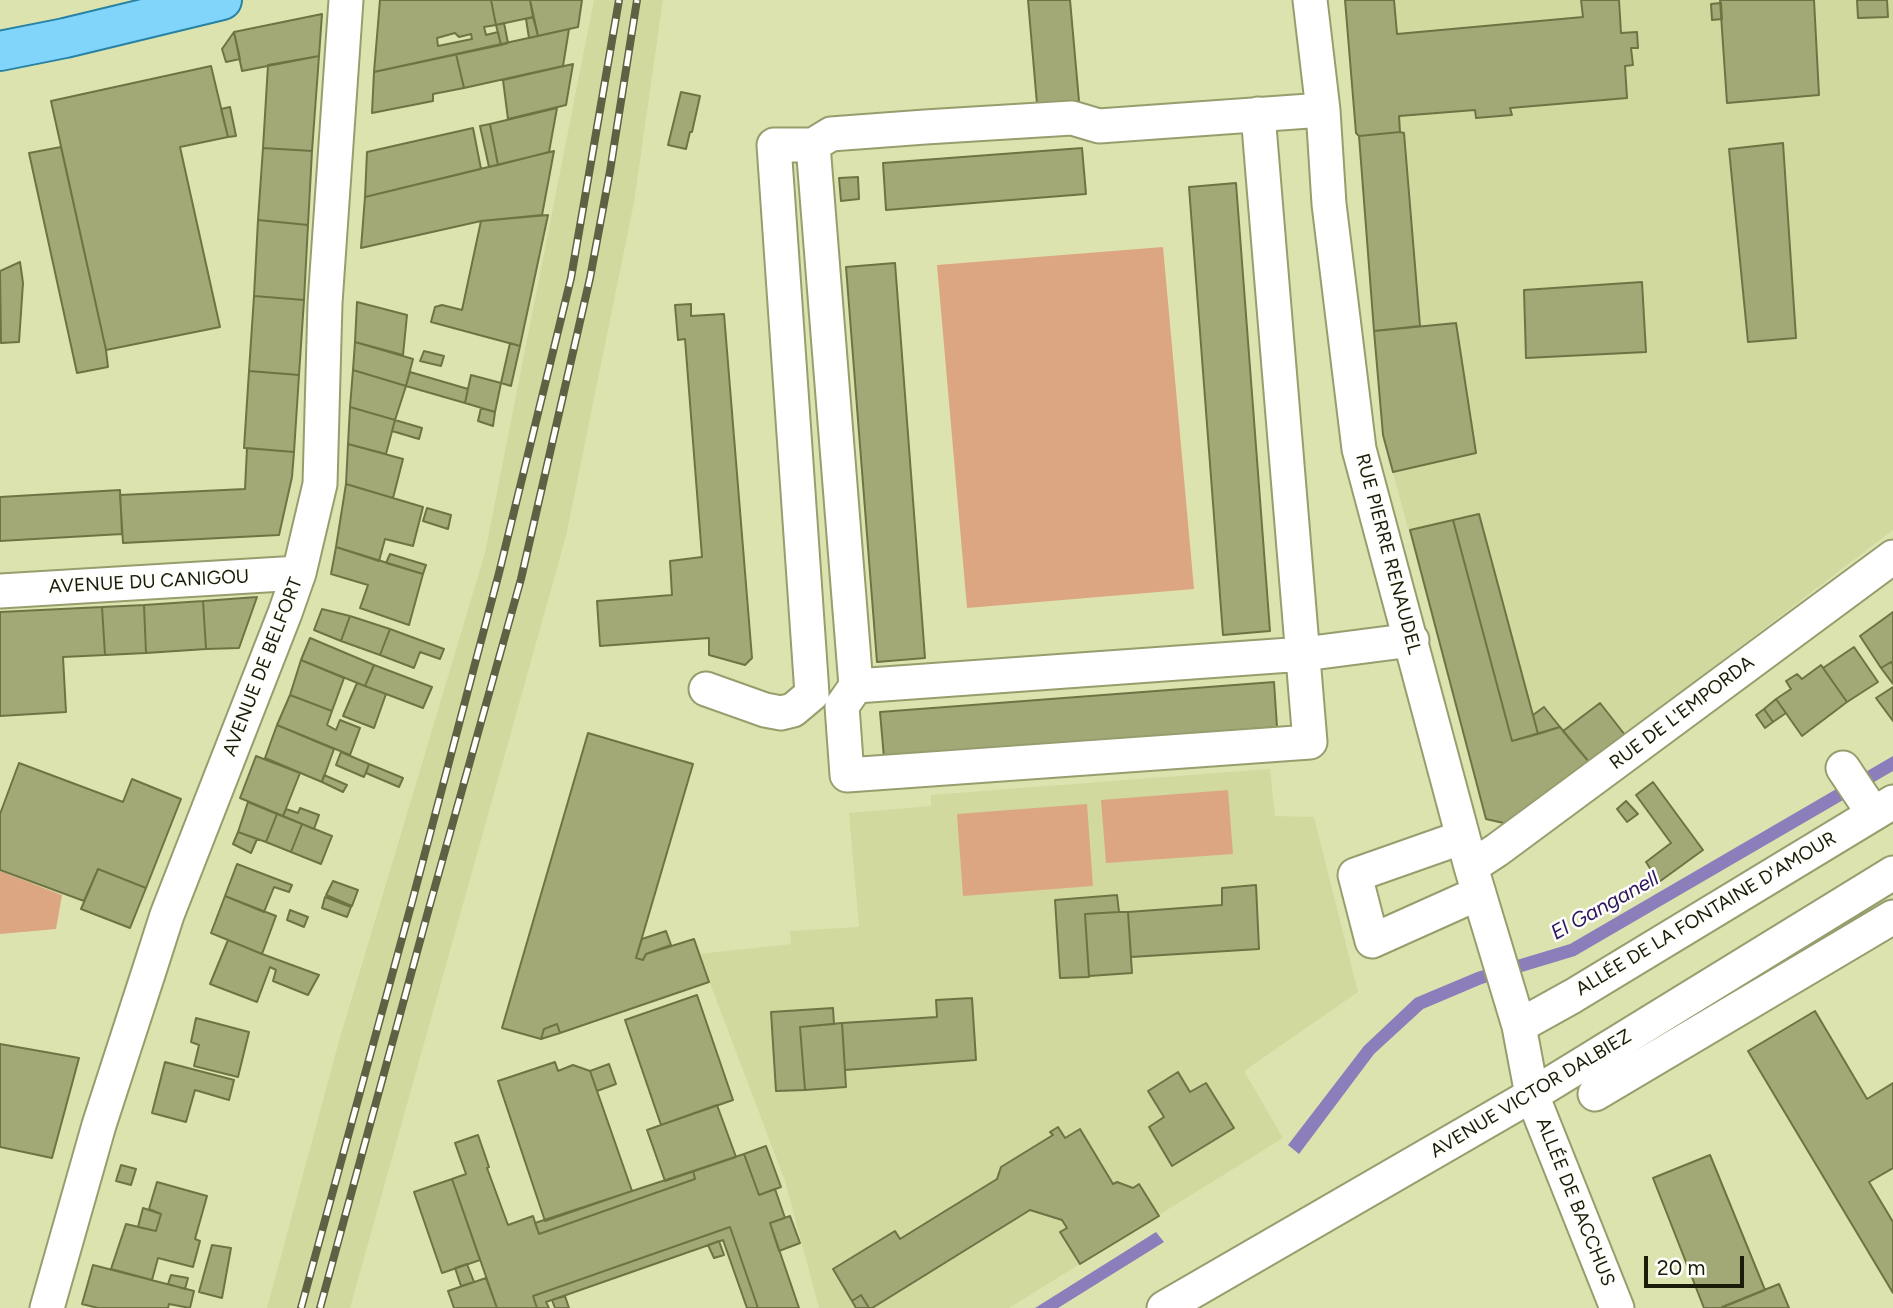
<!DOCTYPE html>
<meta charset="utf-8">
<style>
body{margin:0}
#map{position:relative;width:1893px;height:1308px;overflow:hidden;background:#dce3af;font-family:Figtree,sans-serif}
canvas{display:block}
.scale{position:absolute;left:1644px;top:1256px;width:100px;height:32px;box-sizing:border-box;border:4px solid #1a1c09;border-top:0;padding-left:9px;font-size:21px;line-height:24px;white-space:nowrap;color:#1a1c09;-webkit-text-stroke:5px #fefffa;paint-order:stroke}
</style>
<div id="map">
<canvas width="1893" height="1308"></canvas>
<div class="scale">20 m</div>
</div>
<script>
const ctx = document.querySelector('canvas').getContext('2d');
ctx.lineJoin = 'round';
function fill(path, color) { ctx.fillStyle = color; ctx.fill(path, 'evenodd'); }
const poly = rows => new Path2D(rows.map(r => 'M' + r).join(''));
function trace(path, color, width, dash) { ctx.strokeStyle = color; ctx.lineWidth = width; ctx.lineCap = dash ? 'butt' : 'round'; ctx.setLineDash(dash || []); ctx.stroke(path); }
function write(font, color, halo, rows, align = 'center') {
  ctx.font = font + ' Figtree,sans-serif'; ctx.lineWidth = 5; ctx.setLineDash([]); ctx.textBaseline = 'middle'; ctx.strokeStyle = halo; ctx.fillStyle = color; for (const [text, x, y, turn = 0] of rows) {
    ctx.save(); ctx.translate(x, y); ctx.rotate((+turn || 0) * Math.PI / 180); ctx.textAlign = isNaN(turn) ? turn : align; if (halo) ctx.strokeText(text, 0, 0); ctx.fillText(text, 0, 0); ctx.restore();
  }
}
const built = poly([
 [594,0,663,0,634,202,566,536,350,1308,267,1308,339,1041,485,553],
 [1345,0,1893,0,1893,530,1508,824,1486,819,1383,435,1360,136,1356,133],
 [1270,769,1275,816,1314,817,1358,992,1244,1071,1283,1138,1009,1308,819,1308,785,1181,699,954,791,944,790,931,859,927,849,813,931,806,931,795]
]);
const green = poly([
 [1163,247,1194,589,967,608,937,265],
 [1228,790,1233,854,1106,863,1101,800],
 [1087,804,1093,886,963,896,957,814],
 [0,871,62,895,56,929,0,934]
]);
const water = poly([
 [1893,756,1893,771,1575,956,1482,984,1423,1009,1374,1054,1299,1154,1288,1145,1364,1046,1415,998,1477,972,1570,944],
 [1156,1232,1164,1242,1058,1308,1035,1308]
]);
const building = poly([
 [380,0,491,0,496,25,484,27,486,35,498,32,501,45,374,72,380,0],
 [455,33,459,37,471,34,472,39,438,46,437,38,455,33],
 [491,0,530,0,533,17,496,25,491,0],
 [530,0,582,0,578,27,538,36,530,0],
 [1028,0,1070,0,1079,101,1037,104,1028,0],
 [1345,0,1394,0,1397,34,1583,17,1581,0,1619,0,1621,33,1637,32,1638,48,1631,48,1633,65,1625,66,1627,98,1510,108,1512,115,1476,118,1475,110,1399,116,1400,132,1359,136,1356,133,1345,0],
 [1720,0,1814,0,1819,95,1727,103,1720,0],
 [1857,0,1887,0,1888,17,1858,18,1857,0],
 [1721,3,1722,19,1712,20,1711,4,1721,3],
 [322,14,319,56,242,71,234,32,322,14],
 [533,17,538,36,529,38,526,19,533,17],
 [504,23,508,43,501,45,496,25,504,23],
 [569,29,563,66,464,88,456,54,569,29],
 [234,32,240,59,226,62,222,49,234,32],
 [456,54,464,88,433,94,433,101,372,113,374,72,456,54],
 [319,56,312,151,263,148,268,65,319,56],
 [573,64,566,105,508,119,503,80,573,64],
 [211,66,228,137,180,147,220,327,106,350,51,101,211,66],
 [681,92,700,96,692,132,690,132,686,149,668,145,681,92],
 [230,107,236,136,228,137,221,109,230,107],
 [557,108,549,152,498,165,490,124,557,108],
 [490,124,498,165,489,167,480,126,490,124],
 [473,128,481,169,365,197,367,152,473,128],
 [1400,132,1404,133,1420,326,1374,331,1359,136,1400,132],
 [1783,143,1796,338,1748,342,1729,149,1783,143],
 [61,147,106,350,108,367,77,373,29,153,61,147],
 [263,148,312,151,308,225,258,220,263,148],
 [1082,148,1086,194,886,210,883,163,1082,148],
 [554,151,542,215,481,221,361,248,365,197,554,151],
 [858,177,859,199,841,201,839,178,858,177],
 [1236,183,1270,631,1223,635,1189,187,1236,183],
 [548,215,520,346,431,322,435,307,442,305,462,310,481,221,548,215],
 [258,220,308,225,304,300,254,296,258,220],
 [20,262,23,283,19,342,1,343,0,271,20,262],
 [895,263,925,658,877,662,846,267,895,263],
 [1642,282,1646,352,1526,358,1524,290,1642,282],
 [254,296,304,300,299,375,249,371,254,296],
 [357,302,407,315,403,355,355,342,357,302],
 [691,304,691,316,724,314,752,658,745,665,709,655,709,638,600,646,597,601,672,595,670,561,702,557,685,339,678,340,675,305,691,304],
 [1456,323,1476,453,1393,472,1383,435,1374,331,1456,323],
 [355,342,413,359,406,386,353,370,355,342],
 [510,343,520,346,511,386,501,383,510,343],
 [424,351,444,356,441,366,420,361,424,351],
 [353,370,406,386,395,420,350,407,353,370],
 [249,371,299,375,294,452,244,448,249,371],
 [410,372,468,389,465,403,406,386,410,372],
 [471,375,501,383,495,412,465,403,471,375],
 [350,407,395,420,386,454,348,444,350,407],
 [481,408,495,412,493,426,478,421,481,408],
 [395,420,422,428,419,439,392,431,395,420],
 [348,444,403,459,393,498,346,484,348,444],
 [247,448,294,452,292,477,279,535,123,543,120,495,245,489,247,448],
 [346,484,423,507,413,546,385,539,379,561,336,547,346,484],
 [120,490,122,534,0,541,0,497,120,490],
 [427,508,451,515,448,529,423,521,427,508],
 [1479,514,1538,734,1512,741,1453,520,1479,514],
 [1453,520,1512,741,1560,727,1589,762,1508,824,1486,819,1410,530,1453,520],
 [336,547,423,574,409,625,360,608,368,585,331,574,336,547],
 [390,554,426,565,423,574,386,563,390,554],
 [257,597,239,648,206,649,203,601,257,597],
 [203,601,206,649,146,653,144,605,203,601],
 [144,605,146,653,105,655,102,607,144,605],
 [102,607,105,655,63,657,66,712,0,716,0,612,102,607],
 [322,609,350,616,341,641,314,630,322,609],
 [1893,612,1893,665,1891,662,1881,668,1860,636,1893,612],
 [350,616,390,629,380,655,341,641,350,616],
 [390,629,444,649,440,659,420,652,414,668,380,655,390,629],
 [310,638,374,665,365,686,301,660,310,638],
 [1854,647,1878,682,1847,702,1823,668,1854,647],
 [301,660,344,678,332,711,290,695,301,660],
 [1891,662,1893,665,1893,684,1881,668,1891,662],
 [374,665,432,687,423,708,365,686,374,665],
 [1821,665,1847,702,1802,736,1776,699,1791,689,1786,681,1797,674,1802,679,1821,665],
 [1274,682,1277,727,884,758,880,712,1274,682],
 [357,683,386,694,374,728,343,716,357,683],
 [1893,687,1893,721,1876,698,1893,687],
 [290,695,332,711,327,725,336,730,340,720,360,728,350,755,277,725,290,695],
 [1776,699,1786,713,1773,722,1764,709,1776,699],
 [1600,703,1625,735,1589,762,1563,731,1600,703],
 [1544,707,1560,727,1538,734,1533,715,1544,707],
 [1764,709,1773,722,1765,728,1756,715,1764,709],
 [277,725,334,749,322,782,265,758,277,725],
 [588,733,693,764,636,958,643,960,646,954,694,939,709,982,560,1033,557,1024,544,1029,541,1039,502,1028,588,733],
 [341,752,369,764,364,777,336,765,341,752],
 [256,756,300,773,283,816,240,798,256,756],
 [19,763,123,802,132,779,181,799,146,888,98,869,84,901,0,870,0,814,19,763],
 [369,764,403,778,399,787,366,773,369,764],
 [324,775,347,785,343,792,322,782,324,775],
 [1653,782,1703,850,1659,882,1646,862,1671,843,1636,795,1653,782],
 [1626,801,1638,814,1627,822,1617,809,1626,801],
 [248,802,277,814,266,842,238,832,248,802],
 [300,808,319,815,314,829,283,816,286,809,298,813,300,808],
 [277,814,302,824,291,852,266,842,277,814],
 [302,824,332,836,321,864,291,852,302,824],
 [238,832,257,839,251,853,233,844,238,832],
 [237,864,292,885,289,892,274,887,264,912,225,896,237,864],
 [98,869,146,888,130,928,81,909,98,869],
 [333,881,358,890,352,906,326,895,333,881],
 [1256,885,1259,949,1131,957,1128,912,1222,905,1222,888,1256,885],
 [1117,895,1119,912,1085,914,1089,977,1060,978,1055,900,1117,895],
 [225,896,276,916,262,954,211,933,225,896],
 [325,897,351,907,347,917,322,908,325,897],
 [290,910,308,917,304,927,287,920,290,910],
 [1119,912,1128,912,1132,973,1089,976,1085,914,1119,912],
 [666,931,671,945,646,954,643,960,636,958,642,939,666,931],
 [228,940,262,954,319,975,308,995,273,981,276,970,270,967,257,1002,210,984,228,940],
 [697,995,733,1100,661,1125,625,1020,697,995],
 [972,998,976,1060,845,1070,842,1023,937,1017,936,1000,972,998],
 [833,1008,834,1024,800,1027,805,1090,776,1091,771,1012,833,1008],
 [1815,1011,1867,1099,1893,1083,1893,1168,1869,1182,1893,1222,1893,1293,1748,1051,1815,1011],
 [196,1018,249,1032,238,1077,194,1066,199,1045,191,1042,196,1018],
 [842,1023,846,1087,805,1090,800,1027,842,1023],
 [557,1024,560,1033,541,1039,544,1029,557,1024],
 [0,1044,79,1058,52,1158,0,1147,0,1044],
 [165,1062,234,1080,229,1100,195,1090,186,1122,152,1113,165,1062],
 [555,1062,558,1071,573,1065,590,1071,632,1191,545,1221,498,1081,555,1062],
 [609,1064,616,1084,597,1091,590,1071,609,1064],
 [1178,1072,1190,1092,1206,1083,1234,1128,1172,1166,1149,1127,1164,1117,1148,1091,1178,1072],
 [717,1105,736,1157,665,1181,647,1130,717,1105],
 [1058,1127,1065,1138,1080,1129,1113,1184,1117,1182,1133,1188,1139,1184,1159,1216,1080,1264,1060,1232,1067,1228,1062,1220,1030,1210,872,1308,869,1308,861,1295,852,1301,833,1269,895,1231,900,1239,997,1179,1001,1167,1053,1135,1050,1132,1058,1127],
 [478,1135,489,1167,487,1168,508,1225,533,1216,539,1234,695,1179,693,1171,744,1154,759,1195,775,1189,785,1218,770,1223,799,1308,758,1308,730,1227,533,1296,537,1308,497,1308,452,1179,466,1174,455,1143,478,1135],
 [766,1146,781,1187,759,1195,744,1154,766,1146],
 [1710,1155,1765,1290,1721,1308,1704,1308,1653,1178,1710,1155],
 [121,1165,136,1169,131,1185,116,1181,121,1165],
 [693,1171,695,1179,539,1234,535,1223,693,1171],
 [452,1179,480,1260,442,1273,414,1192,452,1179],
 [157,1182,207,1196,195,1239,200,1241,193,1267,158,1258,152,1280,111,1269,126,1224,156,1231,161,1214,149,1209,157,1182],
 [143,1208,161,1214,156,1231,138,1227,143,1208],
 [790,1216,800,1243,779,1251,770,1223,790,1216],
 [730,1227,758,1308,747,1308,723,1240,546,1302,549,1308,537,1308,533,1296,730,1227],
 [719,1241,724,1255,714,1258,708,1245,719,1241],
 [212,1245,231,1248,222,1298,199,1292,212,1245],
 [467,1264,474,1282,461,1286,455,1268,467,1264],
 [93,1265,194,1291,190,1308,169,1304,168,1308,98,1308,82,1304,93,1265],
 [171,1275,188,1278,185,1289,168,1284,171,1275],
 [486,1278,497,1308,454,1308,448,1291,486,1278],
 [1779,1284,1789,1308,1723,1308,1722,1307,1779,1284],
 [861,1295,869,1308,856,1308,852,1301,861,1295],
 [565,1296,569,1308,555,1308,552,1300,565,1296]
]);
const minor = poly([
 [1310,0,1323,110,1329,204,1359,449,1471,867,1519,1026,1532,1095,1617,1308],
 [813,145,856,686,842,706,847,775,1310,742,1258,114],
 [0,591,299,573],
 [856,686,1304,654,1412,640],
 [706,689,765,710,781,713,793,710,812,694],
 [812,694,774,145,813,145,831,134,925,127,1072,118,1099,126,1323,110],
 [1843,768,1873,813],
 [1463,837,1355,875,1372,941,1479,893],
 [1471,867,1497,850,1893,557],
 [1519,1026,1573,996,1893,802],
 [1595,1094,1893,917],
 [47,1308,99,1125,151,965,167,915,285,613,299,573,320,484,325,303,346,0],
 [1164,1308,1532,1095,1893,873]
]);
const major = poly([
 [0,51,65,38,222,0]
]);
const rail = poly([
 [301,1308,412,902,499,573,571,278,619,0],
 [320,1308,429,908,521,579,590,278,610,171,637,0]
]);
const streetNames = [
 ["RUE PIERRE RENAUDEL",1388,554,75],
 ["AVENUE DU CANIGOU",149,582,-3],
 ["AVENUE DE BELFORT",263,667,-69],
 ["RUE DE L'EMPORDA",1682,713,-37],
 ["ALLÉE DE LA FONTAINE D'AMOUR",1706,914,-31],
 ["AVENUE VICTOR DALBIEZ",1531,1094,-31],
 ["ALLÉE DE BACCHUS",1575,1202,68]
];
const waterNames = [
 ["El Ganganell",1605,906,-29]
];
fill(built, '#d1d99e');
fill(green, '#dda682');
fill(water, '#8c7ebb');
fill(building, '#a2a977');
trace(building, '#6e7344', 2);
trace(minor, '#979d6c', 37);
trace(major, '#2882a4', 42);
trace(minor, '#fff', 33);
trace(major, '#82d5fa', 38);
trace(rail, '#5e6143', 8);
trace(rail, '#fefffa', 5, [16]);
write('19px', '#1a1c09', '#fefffa', streetNames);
write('italic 21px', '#30165f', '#fefffa', waterNames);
</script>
